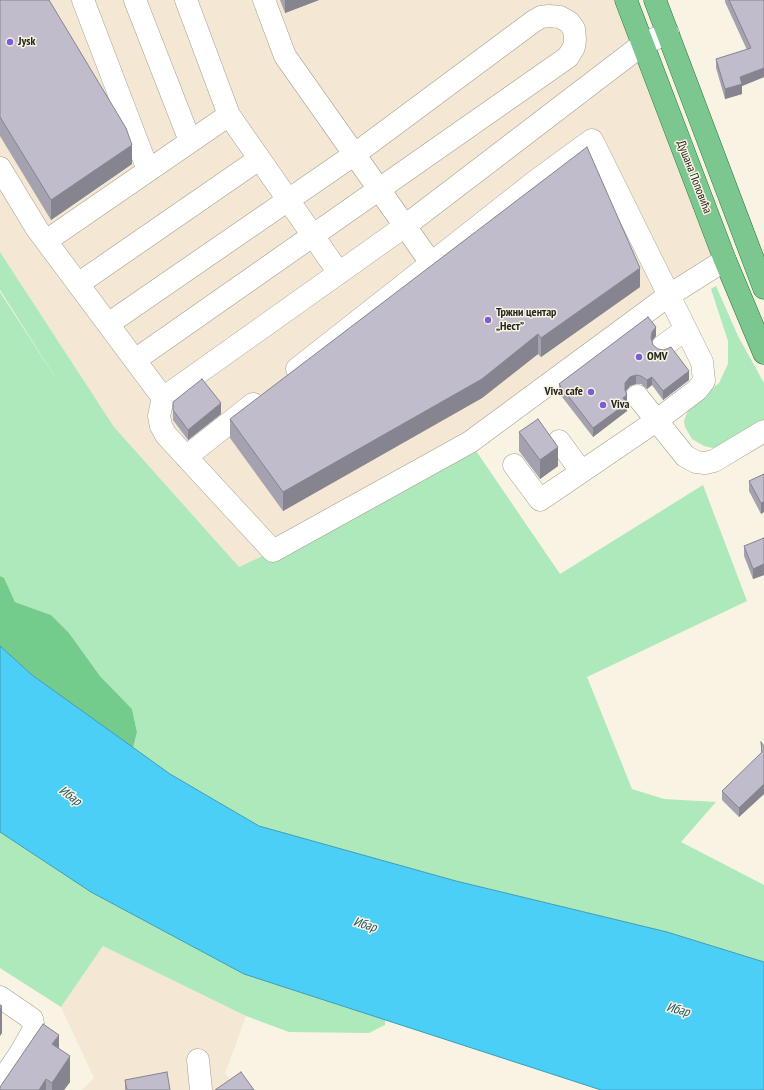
<!DOCTYPE html>
<meta charset="utf-8">
<style>
body{margin:0}
canvas{display:block;background:#f8f3e2}
</style>
<canvas width="764" height="1090"></canvas>
<script>
const ctx = document.querySelector('canvas').getContext('2d');
ctx.lineJoin = 'round';
function fill(path, color) { ctx.fillStyle = color; ctx.fill(path, 'evenodd'); }
const poly = rows => new Path2D(rows.map(r => 'M' + r).join(''));
function trace(path, color, width, dash) { ctx.strokeStyle = color; ctx.lineWidth = width; ctx.lineCap = dash ? 'butt' : 'round'; ctx.setLineDash(dash || []); ctx.stroke(path); }
function write(font, color, halo, rows, align = 'center') {
  ctx.font = font + ' "PT Sans Narrow",sans-serif'; ctx.lineWidth = 3; ctx.setLineDash([]); ctx.textBaseline = 'middle'; ctx.strokeStyle = halo; ctx.fillStyle = color; for (const [text, x, y, turn = 0] of rows) {
    ctx.save(); ctx.translate(x, y); ctx.rotate((+turn || 0) * Math.PI / 180); ctx.textAlign = isNaN(turn) ? turn : align; if (halo) ctx.strokeText(text, 0, 0); ctx.fillText(text, 0, 0); ctx.restore();
  }
}
const commercial = poly([
 [0,0,626,0,725,260,523,405,273,551,239,567,114,427,0,252],
 [103,946,246,1016,225,1074,242,1090,82,1090,94,1078,61,1007]
]);
const green = poly([
 [0,252,114,427,239,567,273,551,470,442,560,574,703,485,747,601,587,677,632,789,664,799,716,802,681,842,764,885,764,962,667,932,456,881,259,826,170,774,133,748,137,732,132,709,100,676,69,633,51,615,15,602,4,579,0,576,0,292,64,391,0,290],
 [716,286,738,336,764,383,764,425,717,449,704,446,692,439,685,427,684,421,689,408,719,383,728,364,728,341,711,289],
 [0,832,91,892,244,974,385,1020,385,1025,369,1033,289,1032,246,1016,103,946,61,1007,0,968]
]);
const forest = poly([
 [0,576,4,578,15,602,51,615,69,633,100,676,132,709,137,732,133,748,32,675,0,646]
]);
const water = poly([
 [0,646,32,675,170,774,259,826,456,881,667,932,764,962,764,1090,601,1090,244,974,91,892,0,832,0,646]
]);
const minor = poly([
 [83,0,148,170],
 [135,0,190,141],
 [186,0,229,115,339,273],
 [264,0,285,56,431,263],
 [668,33,643,44,405,226,163,398,159,416,161,426,166,435,273,551,470,442,668,296,725,260],
 [0,168,37,229,163,398],
 [46,241,229,115],
 [78,284,259,159],
 [108,324,355,154,534,21,541,17,549,16,560,17,569,22,574,29,575,39,574,47,568,57,135,360],
 [663,346,685,330],
 [297,369,537,180,592,140,702,362,704,381,697,390,656,421,540,500,514,465],
 [637,396,685,456,696,462,705,463,714,461,764,431],
 [559,441,581,471],
 [186,457,253,404],
 [0,997,32,1019,34,1029,21,1052,0,1083],
 [198,1060,201,1090]
]);
const major = poly([
 [626,0,725,260,764,353],
 [655,0,764,288]
]);
const wall = poly([
 [0,0,132,164,51,220,0,136],
 [280,0,319,0,285,13],
 [725,0,764,0,764,77,742,86,742,94,725,99,716,68,716,59,747,50,725,2],
 [640,287,541,357,538,354,482,398,283,511,230,438,230,419],
 [656,336,652,341,653,345,689,380,663,400,652,385,647,389,641,384,636,384,630,386,626,391,627,404,627,411,593,437,559,393,559,384],
 [173,402,221,414,188,440,173,420],
 [519,432,558,466,540,479,519,451],
 [764,474,764,512,761,514,749,491,749,481],
 [764,538,764,575,753,579,744,556,744,546],
 [761,742,764,746,764,794,739,817,722,800,722,791,761,754],
 [59,1048,70,1082,64,1090,0,1090],
 [125,1080,170,1090,125,1090]
]);
const shadedWall = poly([
 [285,0,319,0,285,13],
 [764,68,764,77,742,86,742,94,725,99,725,89,740,77],
 [132,145,132,164,51,220,51,200],
 [640,268,640,287,541,357,541,338],
 [656,327,656,336,652,341,651,338,652,332],
 [538,334,538,354,482,398,283,511,283,492],
 [689,371,689,380,663,400,663,391],
 [636,375,636,384,630,386,625,392,627,395,627,411,593,437,593,428,623,398,625,383,630,377],
 [652,377,652,385,647,389,647,380],
 [221,403,221,414,188,440,188,430],
 [558,447,558,466,540,479,540,460],
 [764,502,764,512,761,514,761,503],
 [764,564,764,575,753,579,753,569],
 [764,784,764,794,739,817,739,808],
 [2,1006,2,1033,0,1036,0,1010],
 [59,1035,59,1061,52,1044],
 [70,1056,70,1082,64,1090,52,1090,52,1083],
 [46,1079,46,1090,39,1090]
]);
const building = poly([
 [0,0,49,0,126,128,132,145,51,200,0,117,0,0],
 [729,0,764,0,764,68,740,77,742,84,725,89,716,59,751,48,729,0],
 [587,147,640,268,541,338,538,334,482,379,283,492,230,419,587,147],
 [648,317,656,327,652,332,651,338,653,345,658,349,664,350,671,347,689,371,663,391,652,377,647,380,641,376,636,375,630,377,625,383,625,390,627,395,623,398,627,403,593,428,559,384,648,317],
 [202,379,221,403,188,430,173,410,173,402,202,379],
 [538,419,558,447,540,460,519,432,538,419],
 [764,474,764,502,761,503,749,481,764,474],
 [764,538,764,564,753,569,744,546,764,538],
 [761,742,764,746,764,784,739,808,722,791,762,752,761,742],
 [0,1005,2,1006,0,1010,0,1005],
 [43,1024,59,1035,52,1044,70,1056,52,1083,46,1079,39,1090,0,1090,0,1087,43,1024],
 [167,1072,170,1090,127,1090,125,1080,167,1072],
 [241,1072,254,1090,215,1090,241,1072]
]);
const markers = [
 [10,42,4,"#7b5dd8"],
 [488,320,4,"#7b5dd8"],
 [639,357,4,"#7b5dd8"],
 [591,392,4,"#7b5dd8"],
 [603,405,4,"#7b5dd8"]
];
const poiNames = [
 ["Jysk",18,42],
 ["Тржни центар",496,313],
 ["„Нест”",496,327],
 ["OMV",647,357],
 ["Viva cafe",583,392,"right"],
 ["Viva",611,405]
];
const streetNames = [
 ["Душана Поповића",694,177,69]
];
const waterNames = [
 ["Ибар",70,796,37],
 ["Ибар",365,925,16],
 ["Ибар",678,1010,14]
];
fill(commercial, '#f4e7d3');
fill(green, '#ade9bb');
fill(forest, '#74cc8c');
fill(water, '#4bcff7');
trace(water, '#409cb6', 1);
trace(minor, '#a39f8f', 23);
trace(major, '#247637', 23);
trace(minor, '#fff', 22);
trace(major, '#7bc78f', 22);
fill(wall, '#a5a2af');
fill(shadedWall, '#86848f');
fill(building, '#c0bccc');
trace(building, '#86848f', 1);
for (const [x, y, r, color] of markers) { const dot = new Path2D(); dot.arc(x, y, r, 0, 2 * Math.PI); ctx.fillStyle = color; ctx.fill(dot); trace(dot, '#f8f3e2', 1.5); }
write('bold 12px', '#26241e', '#f8f3e2', poiNames, 'left');
write('12px', '#26241e', '#f8f3e2', streetNames);
write('italic 13px', '#1f5566', '#f8f3e2', waterNames);
</script>
